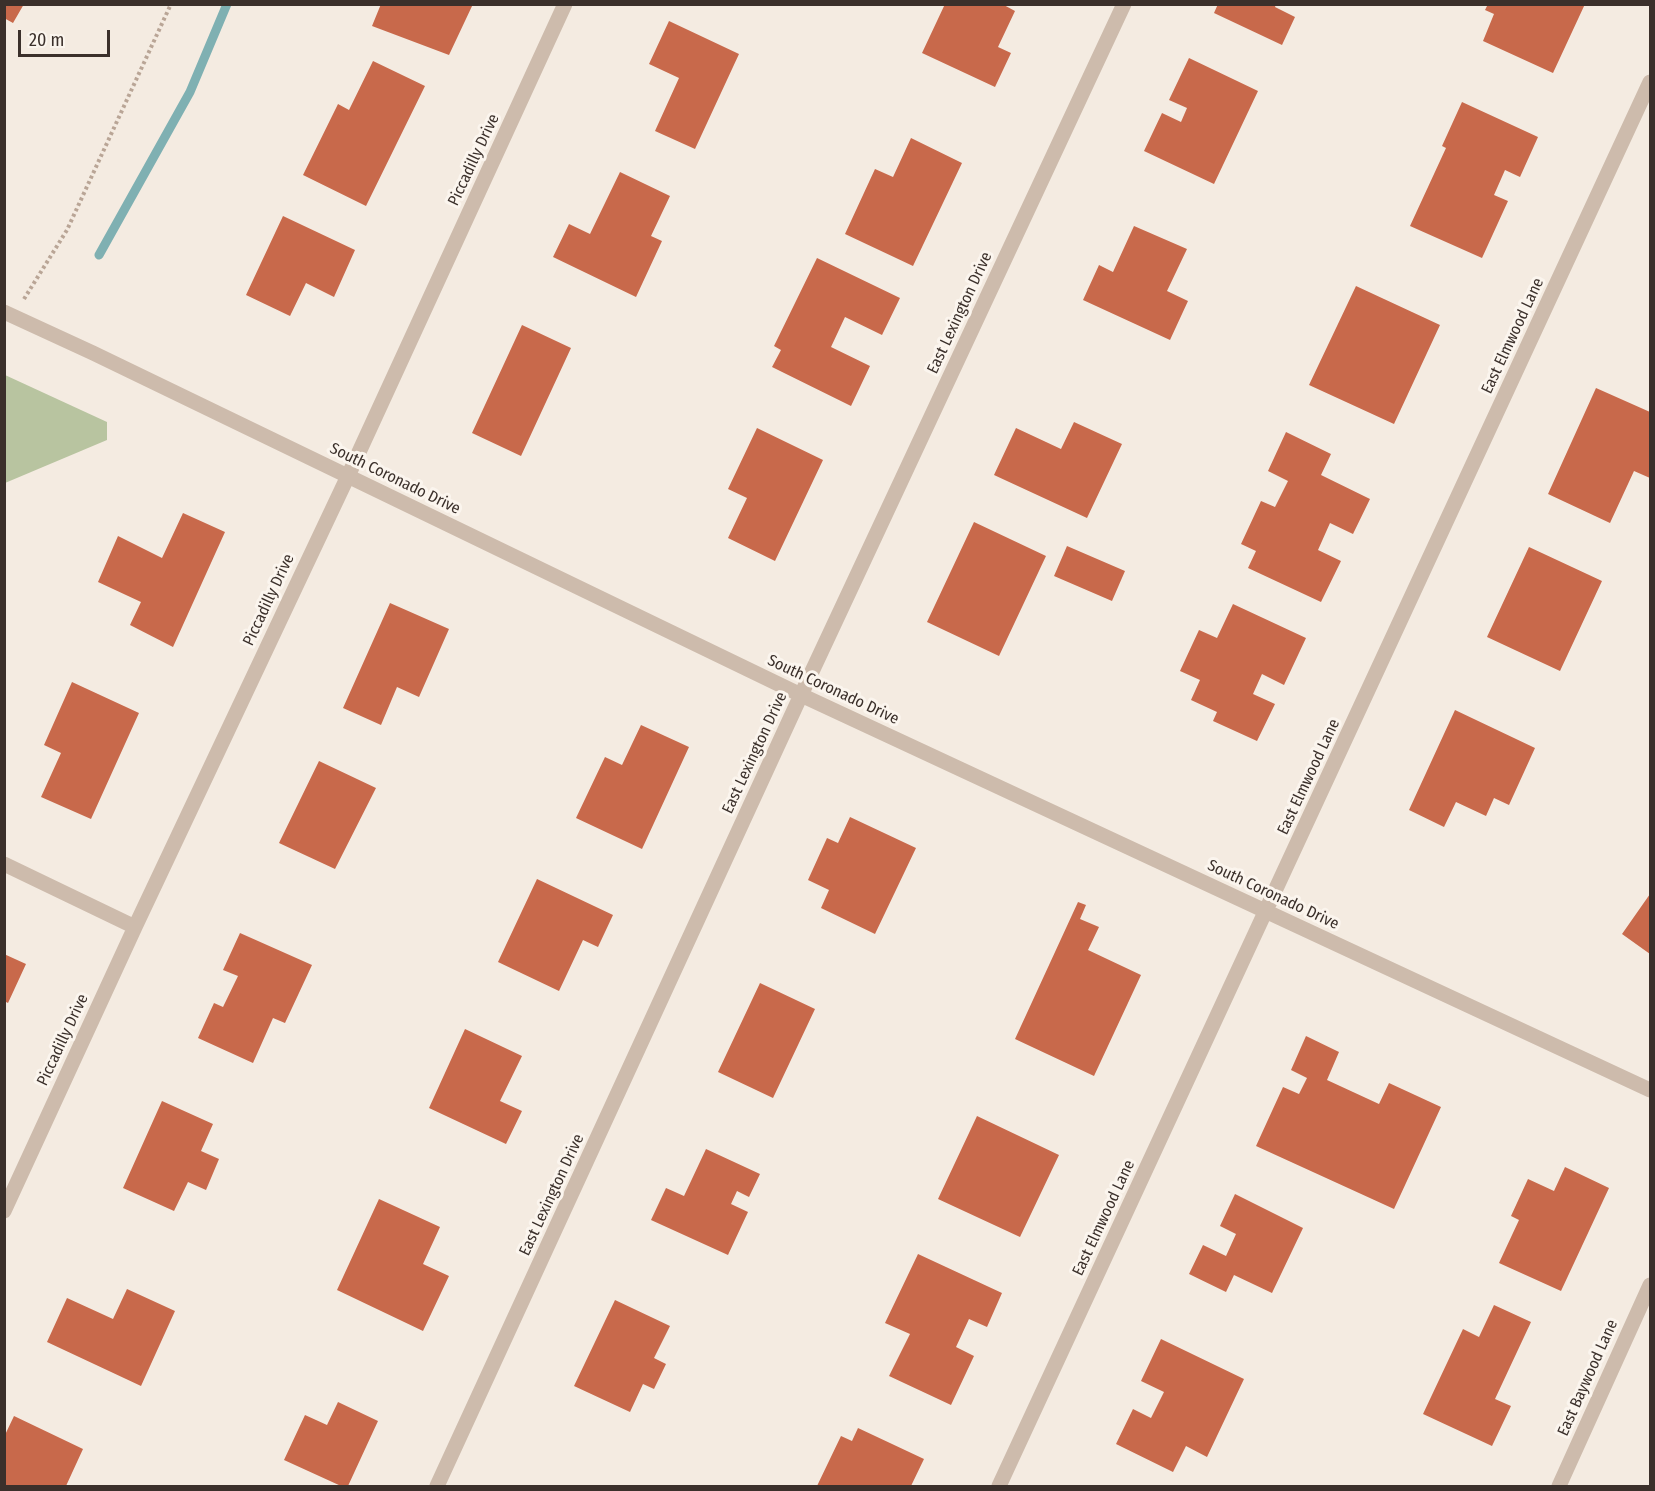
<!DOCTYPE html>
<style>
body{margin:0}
#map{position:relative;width:1655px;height:1491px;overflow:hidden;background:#f4ebe1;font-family:"Fira Sans Condensed",sans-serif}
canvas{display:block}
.frame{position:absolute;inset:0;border:6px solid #3b302b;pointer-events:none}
.scale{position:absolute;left:18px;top:30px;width:92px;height:27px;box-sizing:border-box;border:3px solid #3b302b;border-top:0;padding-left:8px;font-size:18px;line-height:21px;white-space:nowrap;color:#3b302b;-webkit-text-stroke:4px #fbf5ee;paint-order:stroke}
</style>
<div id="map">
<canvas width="1655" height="1491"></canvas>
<div class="frame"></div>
<div class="scale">20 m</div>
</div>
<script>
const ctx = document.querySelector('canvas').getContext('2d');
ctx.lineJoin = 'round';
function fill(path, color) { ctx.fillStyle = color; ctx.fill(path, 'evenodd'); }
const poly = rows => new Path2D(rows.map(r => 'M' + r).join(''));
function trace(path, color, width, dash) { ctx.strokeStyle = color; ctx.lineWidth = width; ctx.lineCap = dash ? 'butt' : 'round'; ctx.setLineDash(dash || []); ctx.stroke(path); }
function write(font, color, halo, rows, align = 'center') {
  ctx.font = font + ' "Fira Sans Condensed",sans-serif'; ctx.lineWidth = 6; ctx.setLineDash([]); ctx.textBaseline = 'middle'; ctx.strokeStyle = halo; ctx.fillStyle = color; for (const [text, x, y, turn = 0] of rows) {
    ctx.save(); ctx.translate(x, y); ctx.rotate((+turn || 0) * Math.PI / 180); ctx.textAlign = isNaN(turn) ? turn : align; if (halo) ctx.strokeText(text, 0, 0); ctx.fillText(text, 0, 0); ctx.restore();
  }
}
const green = poly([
 [5,375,107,422,107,440,5,483]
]);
const stream = poly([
 [99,255,190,92,227,4]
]);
const building = poly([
 [4,4,24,4,13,23,4,18],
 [381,4,473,4,449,55,372,26],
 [945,4,1002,4,1015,11,998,47,1011,53,995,87,922,53],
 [1218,4,1276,4,1275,7,1295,17,1282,45,1214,13],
 [1488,4,1585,4,1553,73,1483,41,1494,14,1485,10],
 [669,21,739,54,695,149,655,131,679,78,649,64],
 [1189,58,1258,91,1214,184,1144,151,1162,113,1181,122,1187,108,1169,100],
 [373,61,425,86,366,206,303,175,338,104,349,110],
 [1462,102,1538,137,1520,177,1505,170,1494,195,1508,201,1482,258,1410,226,1446,148,1442,146],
 [911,138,962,163,913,266,845,234,875,169,893,177],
 [620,172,670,196,651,236,662,241,636,297,553,257,569,224,590,234],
 [283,216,355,250,334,297,306,283,290,316,246,295],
 [1134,226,1187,249,1167,291,1188,301,1170,340,1083,300,1099,265,1113,272],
 [817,258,900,298,882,335,845,317,831,347,870,366,851,406,772,367,781,350,774,346],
 [1356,286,1440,325,1394,424,1309,385],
 [522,325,571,348,521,456,472,433],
 [1596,388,1650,412,1650,478,1634,471,1610,523,1548,494],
 [1074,422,1122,444,1087,518,994,475,1016,428,1061,449],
 [757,428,823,460,775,561,728,538,747,498,728,489],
 [1286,432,1331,454,1321,475,1370,499,1353,534,1330,523,1318,550,1341,561,1321,602,1248,568,1256,551,1241,544,1261,501,1275,507,1288,481,1268,471],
 [183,513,225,532,173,647,130,625,141,602,98,582,118,536,162,558],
 [974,522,1046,556,999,656,927,622],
 [1067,546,1125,571,1112,601,1054,576],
 [1529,547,1602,581,1560,671,1487,637],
 [390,603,449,629,419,697,397,687,381,725,343,708],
 [1233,604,1306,638,1284,685,1262,674,1253,694,1275,704,1257,741,1213,721,1217,712,1191,700,1200,680,1180,671,1199,630,1217,638],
 [72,682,139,713,91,819,41,797,61,753,44,745],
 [1455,710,1535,748,1509,805,1494,798,1486,816,1456,802,1444,827,1409,810],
 [641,725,689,747,642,849,576,818,605,757,622,765],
 [319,761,376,788,335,869,279,843],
 [850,817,916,848,875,934,821,908,829,890,808,880,827,838,838,843],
 [537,879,613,915,598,947,583,940,559,991,498,962],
 [1650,894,1650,954,1622,934],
 [1078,902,1086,905,1080,919,1099,927,1088,950,1141,975,1094,1076,1015,1039],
 [240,933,312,965,285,1023,273,1018,253,1063,198,1038,214,1003,223,1007,238,976,223,970],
 [4,954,26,964,8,1003,4,1001],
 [760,983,815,1009,773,1098,718,1072],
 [465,1029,522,1056,500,1101,522,1111,506,1144,429,1108],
 [1306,1036,1339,1052,1327,1080,1379,1104,1389,1083,1441,1107,1394,1209,1256,1146,1283,1087,1299,1094,1307,1078,1291,1070],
 [162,1101,213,1124,201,1151,219,1159,206,1190,188,1182,174,1211,123,1188],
 [977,1116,1059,1155,1020,1237,938,1199],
 [706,1149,760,1174,749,1197,737,1191,731,1204,748,1212,728,1255,651,1220,666,1188,684,1196],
 [1565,1167,1609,1188,1561,1291,1499,1263,1519,1220,1511,1216,1528,1179,1554,1191],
 [1235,1194,1303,1228,1272,1293,1234,1275,1226,1292,1189,1274,1203,1245,1226,1256,1236,1234,1220,1226],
 [379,1199,440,1227,423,1264,449,1276,423,1331,337,1290],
 [918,1254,1002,1293,987,1327,969,1319,956,1347,974,1356,951,1405,889,1376,910,1334,885,1323],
 [127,1289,175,1311,141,1386,47,1342,67,1298,113,1319],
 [615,1300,670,1326,654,1358,666,1364,654,1389,643,1384,630,1412,574,1386],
 [1494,1305,1531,1322,1495,1399,1511,1406,1492,1446,1423,1414,1463,1329,1479,1337],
 [1161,1339,1244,1379,1207,1457,1186,1446,1173,1472,1116,1444,1133,1409,1151,1418,1164,1392,1141,1381],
 [338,1402,378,1421,348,1486,341,1486,284,1460,305,1415,327,1425],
 [14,1416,83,1449,66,1486,4,1486,4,1437],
 [858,1428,924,1459,911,1486,817,1486,841,1436,852,1441]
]);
const path = poly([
 [24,299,67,230,171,4]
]);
const minor = poly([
 [4,312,93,353,801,695,1650,1090],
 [4,864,135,927],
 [4,1211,135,927,348,476,565,4],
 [437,1486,801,695,1124,4],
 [999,1486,1650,82],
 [1559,1486,1650,1285]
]);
const streetNames = [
 ["Piccadilly Drive",474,160,-65],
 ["East Lexington Drive",960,313,-65],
 ["East Elmwood Lane",1513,336,-65],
 ["South Coronado Drive",395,479,26],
 ["Piccadilly Drive",269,600,-65],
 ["South Coronado Drive",833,690,25],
 ["East Lexington Drive",755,753,-65],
 ["East Elmwood Lane",1309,777,-65],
 ["South Coronado Drive",1273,895,25],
 ["Piccadilly Drive",63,1040,-65],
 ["East Lexington Drive",552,1195,-65],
 ["East Elmwood Lane",1104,1218,-65],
 ["East Baywood Lane",1588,1378,-66]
];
fill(green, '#b8c4a0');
trace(stream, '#7fb0b2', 9);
fill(building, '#c8694b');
trace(path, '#b9a596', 4, [3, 3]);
trace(minor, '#cdbbac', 15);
write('16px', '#3b302b', '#fbf5ee', streetNames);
</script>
